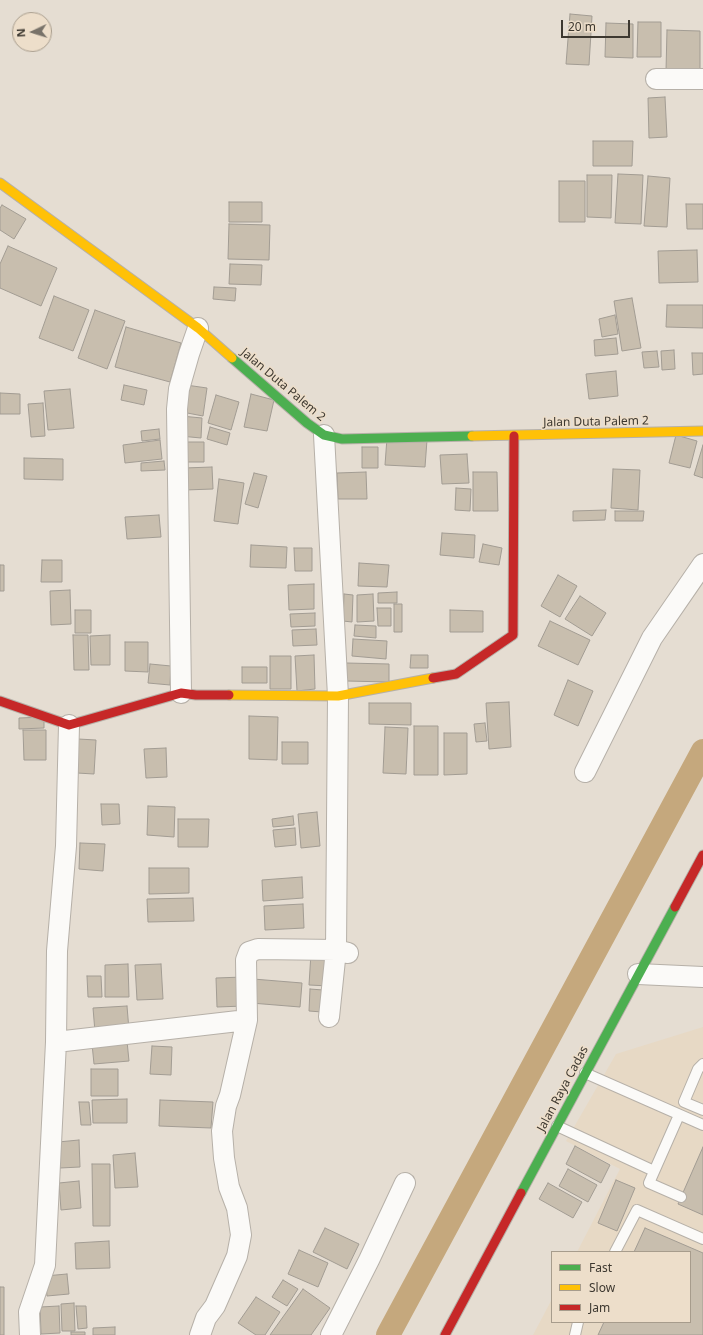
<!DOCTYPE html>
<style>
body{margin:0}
#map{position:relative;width:703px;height:1335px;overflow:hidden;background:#e5ddd2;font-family:"Noto Sans",sans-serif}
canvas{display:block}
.legend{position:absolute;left:551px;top:1251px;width:140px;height:72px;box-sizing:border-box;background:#eddeca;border:1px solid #a79c8c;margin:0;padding:5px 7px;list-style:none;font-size:12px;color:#3d3830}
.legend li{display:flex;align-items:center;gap:8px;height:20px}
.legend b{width:20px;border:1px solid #a79c8c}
.north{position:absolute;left:12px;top:12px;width:40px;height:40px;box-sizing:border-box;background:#eddeca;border:1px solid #a79c8c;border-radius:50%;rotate:266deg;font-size:11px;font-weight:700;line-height:16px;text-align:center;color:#3d3830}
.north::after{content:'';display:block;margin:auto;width:14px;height:18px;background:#787269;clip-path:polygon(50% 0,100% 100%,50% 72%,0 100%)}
.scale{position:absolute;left:561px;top:20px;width:69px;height:18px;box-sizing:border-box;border:2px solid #3d3830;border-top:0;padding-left:5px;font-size:12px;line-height:14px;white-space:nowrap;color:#3d3830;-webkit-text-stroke:3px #eddeca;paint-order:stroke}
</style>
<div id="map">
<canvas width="703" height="1335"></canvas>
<ul class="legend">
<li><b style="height:5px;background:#4caf50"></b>Fast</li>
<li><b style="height:5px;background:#ffc107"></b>Slow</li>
<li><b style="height:5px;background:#c62828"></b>Jam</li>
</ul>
<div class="north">N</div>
<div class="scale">20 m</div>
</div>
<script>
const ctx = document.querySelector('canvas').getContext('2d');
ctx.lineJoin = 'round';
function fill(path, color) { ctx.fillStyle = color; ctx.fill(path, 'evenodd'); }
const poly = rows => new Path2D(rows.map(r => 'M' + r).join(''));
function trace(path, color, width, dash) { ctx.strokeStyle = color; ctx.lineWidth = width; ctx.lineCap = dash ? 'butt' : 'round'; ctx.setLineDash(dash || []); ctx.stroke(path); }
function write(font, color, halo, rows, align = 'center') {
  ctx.font = font + ' "Noto Sans",sans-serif'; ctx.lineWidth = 3; ctx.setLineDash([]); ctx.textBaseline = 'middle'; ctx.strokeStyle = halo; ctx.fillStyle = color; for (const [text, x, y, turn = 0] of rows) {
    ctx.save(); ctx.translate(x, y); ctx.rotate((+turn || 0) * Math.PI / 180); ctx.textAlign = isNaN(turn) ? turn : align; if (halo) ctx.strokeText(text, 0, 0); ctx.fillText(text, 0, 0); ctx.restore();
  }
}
const built = poly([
 [703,1027,703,1335,533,1335,552,1299,552,1322,690,1322,690,1252,577,1252,620,1169,566,1141,616,1054]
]);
const canal = poly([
 [388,1335,703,751]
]);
const building = poly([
 [570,14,592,16,589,65,566,64,570,14],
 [638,22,661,22,661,57,637,57,638,22],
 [606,23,633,24,633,58,605,57,606,23],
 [667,30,700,31,700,71,666,71,667,30],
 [665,97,667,137,649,138,648,98,665,97],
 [593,141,633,141,632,166,593,166,593,141],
 [618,174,643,175,641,224,615,223,618,174],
 [587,175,612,175,611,218,587,217,587,175],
 [648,176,670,178,667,227,644,226,648,176],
 [559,181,585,181,585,222,559,222,559,181],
 [229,202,262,202,262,222,229,222,229,202],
 [686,204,703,204,703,229,687,229,686,204],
 [2,205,26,219,14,239,0,230,0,208,2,205],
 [229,224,270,225,269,260,228,259,229,224],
 [8,246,57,268,41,306,0,288,0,264,8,246],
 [697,250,698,282,659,283,658,251,697,250],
 [230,264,262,265,261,285,229,284,230,264],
 [214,287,236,288,235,301,213,299,214,287],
 [54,296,89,310,73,351,39,338,54,296],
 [632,298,641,348,622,351,614,301,632,298],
 [667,305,703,305,703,328,666,327,667,305],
 [95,310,125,321,107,369,78,358,95,310],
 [615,315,618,334,602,337,599,319,615,315],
 [126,327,181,343,170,382,115,367,126,327],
 [616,338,618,354,595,356,594,340,616,338],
 [674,350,675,369,662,370,661,351,674,350],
 [657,351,659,367,644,368,642,352,657,351],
 [692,353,703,353,703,374,693,375,692,353],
 [616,371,618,396,589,399,586,374,616,371],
 [124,385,147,390,144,405,121,400,124,385],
 [186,385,207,388,203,416,182,412,186,385],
 [70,389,74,428,48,430,44,391,70,389],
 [0,393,20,394,20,414,0,414,0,393],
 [251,394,274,400,267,431,244,427,251,394],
 [216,395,239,402,231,430,208,423,216,395],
 [43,403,45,436,31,437,28,404,43,403],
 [181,416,202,418,201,438,180,436,181,416],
 [210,427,230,433,227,445,207,439,210,427],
 [159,429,160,439,142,441,141,431,159,429],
 [676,435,697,441,690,468,669,463,676,435],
 [387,438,427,440,425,467,385,465,387,438],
 [160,440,162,459,125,463,123,445,160,440],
 [180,442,204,442,204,462,181,462,180,442],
 [703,445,703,478,694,475,703,445],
 [362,447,378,447,378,468,362,468,362,447],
 [467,454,469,483,442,484,440,455,467,454],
 [24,458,63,459,63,480,24,479,24,458],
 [164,461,165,470,141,471,141,463,164,461],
 [212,467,213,489,185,490,184,468,212,467],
 [613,469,640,470,638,510,611,508,613,469],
 [366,472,367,499,338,499,337,473,366,472],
 [473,472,497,472,498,511,473,511,473,472],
 [254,473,267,476,258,508,245,504,254,473],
 [219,479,244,483,238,524,214,521,219,479],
 [456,488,471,489,470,511,455,510,456,488],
 [606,510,605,520,573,521,573,511,606,510],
 [615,511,644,511,643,521,615,521,615,511],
 [159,515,161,537,127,539,125,517,159,515],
 [442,533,475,535,474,558,440,555,442,533],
 [483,544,502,548,499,565,479,562,483,544],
 [251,545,287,547,286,568,250,567,251,545],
 [294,548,312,548,312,571,295,571,294,548],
 [42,560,62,560,62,582,41,582,42,560],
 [359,563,389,565,387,587,358,586,359,563],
 [0,565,4,565,4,591,0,591,0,565],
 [558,575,577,586,560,617,541,606,558,575],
 [314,584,314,609,289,610,288,585,314,584],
 [70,590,71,624,51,625,50,591,70,590],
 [397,592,397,603,378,603,378,593,397,592],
 [344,594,353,595,352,622,343,621,344,594],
 [373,594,374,621,357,622,357,595,373,594],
 [580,596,606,613,592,636,565,619,580,596],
 [394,604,402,604,402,632,394,632,394,604],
 [377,608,391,608,391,626,378,626,377,608],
 [75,610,91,610,91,633,75,633,75,610],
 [450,610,483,611,483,632,450,632,450,610],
 [315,613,315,626,291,627,290,614,315,613],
 [550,621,590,640,578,665,538,646,550,621],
 [355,625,376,626,376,638,354,636,355,625],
 [316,629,317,645,293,646,292,630,316,629],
 [73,635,88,635,89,670,74,670,73,635],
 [110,635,110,665,91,665,90,636,110,635],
 [353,639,387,641,386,659,352,656,353,639],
 [125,642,148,642,148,672,125,671,125,642],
 [314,655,315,689,297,691,295,656,314,655],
 [411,655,428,655,428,668,410,668,411,655],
 [270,656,291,656,291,689,270,689,270,656],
 [346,663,389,664,389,682,346,681,346,663],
 [150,664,171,666,170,685,148,683,150,664],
 [242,667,267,667,267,683,242,683,242,667],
 [568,680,593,691,578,726,554,715,568,680],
 [509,702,511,747,489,749,486,703,509,702],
 [369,703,411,703,411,725,369,724,369,703],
 [249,716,278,717,277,760,249,759,249,716],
 [44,717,44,728,19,729,19,718,44,717],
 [485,723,487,741,476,742,474,724,485,723],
 [414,726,438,726,438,775,414,775,414,726],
 [385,727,408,728,406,774,383,773,385,727],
 [23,730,46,730,46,760,24,760,23,730],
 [444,733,467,733,467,774,444,775,444,733],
 [78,739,96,740,94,774,77,773,78,739],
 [282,742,308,742,308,764,282,764,282,742],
 [166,748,167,777,146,778,144,749,166,748],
 [101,804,119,804,120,824,102,825,101,804],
 [148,806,175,807,174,837,147,835,148,806],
 [317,812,320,846,301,848,298,814,317,812],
 [293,816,294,825,273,827,272,819,293,816],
 [178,819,209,819,208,847,178,847,178,819],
 [295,828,296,845,275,847,273,830,295,828],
 [80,843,105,844,103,871,79,869,80,843],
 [149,868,189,868,189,893,149,894,149,868],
 [302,877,303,898,263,901,262,880,302,877],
 [193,898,194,921,148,922,147,899,193,898],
 [303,904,304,928,265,930,264,906,303,904],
 [311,953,331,954,329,986,309,985,311,953],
 [128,964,129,997,105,997,105,965,128,964],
 [161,964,163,999,137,1000,135,965,161,964],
 [87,976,101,976,102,997,88,997,87,976],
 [243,977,244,1006,217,1007,216,978,243,977],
 [253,979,302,983,300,1007,251,1003,253,979],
 [310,989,323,990,322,1012,309,1011,310,989],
 [127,1006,129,1030,95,1032,93,1008,127,1006],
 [127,1041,129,1061,94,1064,92,1044,127,1041],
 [152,1046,172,1047,171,1075,150,1074,152,1046],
 [91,1069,118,1069,118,1096,91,1096,91,1069],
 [127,1099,127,1123,93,1123,92,1100,127,1099],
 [160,1100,213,1102,211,1128,159,1126,160,1100],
 [79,1102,89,1102,91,1125,81,1125,79,1102],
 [79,1140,80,1167,60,1168,58,1142,79,1140],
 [575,1146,610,1165,601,1183,566,1164,575,1146],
 [703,1147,703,1215,678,1204,703,1147],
 [135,1153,138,1187,115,1188,113,1155,135,1153],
 [92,1164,110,1164,110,1226,93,1226,92,1164],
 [568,1169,597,1185,588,1202,559,1186,568,1169],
 [616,1180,635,1188,617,1231,598,1223,616,1180],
 [79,1181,81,1208,61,1210,59,1183,79,1181],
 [548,1183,582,1202,573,1218,539,1199,548,1183],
 [325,1228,359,1244,347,1269,313,1252,325,1228],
 [645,1228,703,1253,703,1335,598,1335,604,1322,690,1322,690,1252,634,1252,645,1228],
 [109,1241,110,1268,76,1269,75,1243,109,1241],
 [299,1250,328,1263,318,1287,288,1274,299,1250],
 [67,1274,69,1294,47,1296,45,1276,67,1274],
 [283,1280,298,1289,287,1306,272,1297,283,1280],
 [0,1287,4,1287,4,1335,0,1335,0,1287],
 [303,1289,330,1308,311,1335,270,1335,303,1289],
 [256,1297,280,1312,265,1335,256,1335,238,1323,256,1297],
 [74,1303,75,1331,62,1331,61,1304,74,1303],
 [59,1306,60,1333,41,1334,40,1307,59,1306],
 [76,1306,86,1306,87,1328,78,1329,76,1306],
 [115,1327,115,1335,93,1335,93,1328,115,1327],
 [71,1332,85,1332,85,1335,71,1335,71,1332]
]);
const lane = poly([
 [703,1064,698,1069,684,1102,703,1110],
 [585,1073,703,1125],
 [679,1115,649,1183,681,1197],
 [557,1126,654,1171],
 [615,1252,637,1210,703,1239],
 [575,1335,578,1322]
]);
const street = poly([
 [656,79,703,79],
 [324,435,338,696,336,950,348,953],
 [181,693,177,409,179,389,189,354,198,328],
 [585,772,652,638,703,564],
 [638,974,703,977],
 [56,1042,247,1020],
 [30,1335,29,1312,45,1265,56,1042,57,951,66,846,69,725],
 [200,1335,206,1318,215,1306,237,1256,241,1235,237,1208,229,1187,224,1158,222,1131,226,1106,230,1095,247,1020,246,960,249,952,258,949,336,950,329,1017],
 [331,1335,369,1260,405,1183]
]);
const fast = poly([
 [232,358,307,423,324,435,342,439,472,436],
 [521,1193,675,907]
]);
const slow = poly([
 [0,183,198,328,232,358],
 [472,436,703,431],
 [229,695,338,696,433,678]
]);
const jam = poly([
 [433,678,456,674,513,635,514,436],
 [0,701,69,725,181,693,196,695,229,695],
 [675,907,703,855],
 [445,1335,521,1193]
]);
const streetNames = [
 ["Jalan Duta Palem 2",283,385,40],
 ["Jalan Duta Palem 2",596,422,-1],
 ["Jalan Raya Cadas",563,1089,-62]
];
fill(built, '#e7d9c5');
trace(canal, '#c5a87d', 24);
fill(building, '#c8beae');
trace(building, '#a29c93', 1);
trace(lane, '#b6b0a8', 12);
trace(street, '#b6b0a8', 22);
trace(fast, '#b6b0a8', 11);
trace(slow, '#b6b0a8', 11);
trace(jam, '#b6b0a8', 11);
trace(lane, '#fbfaf8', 10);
trace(street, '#fbfaf8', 20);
trace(fast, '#4caf50', 9);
trace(slow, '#ffc107', 9);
trace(jam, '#c62828', 9);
write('12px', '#3d3830', '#eddeca', streetNames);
</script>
